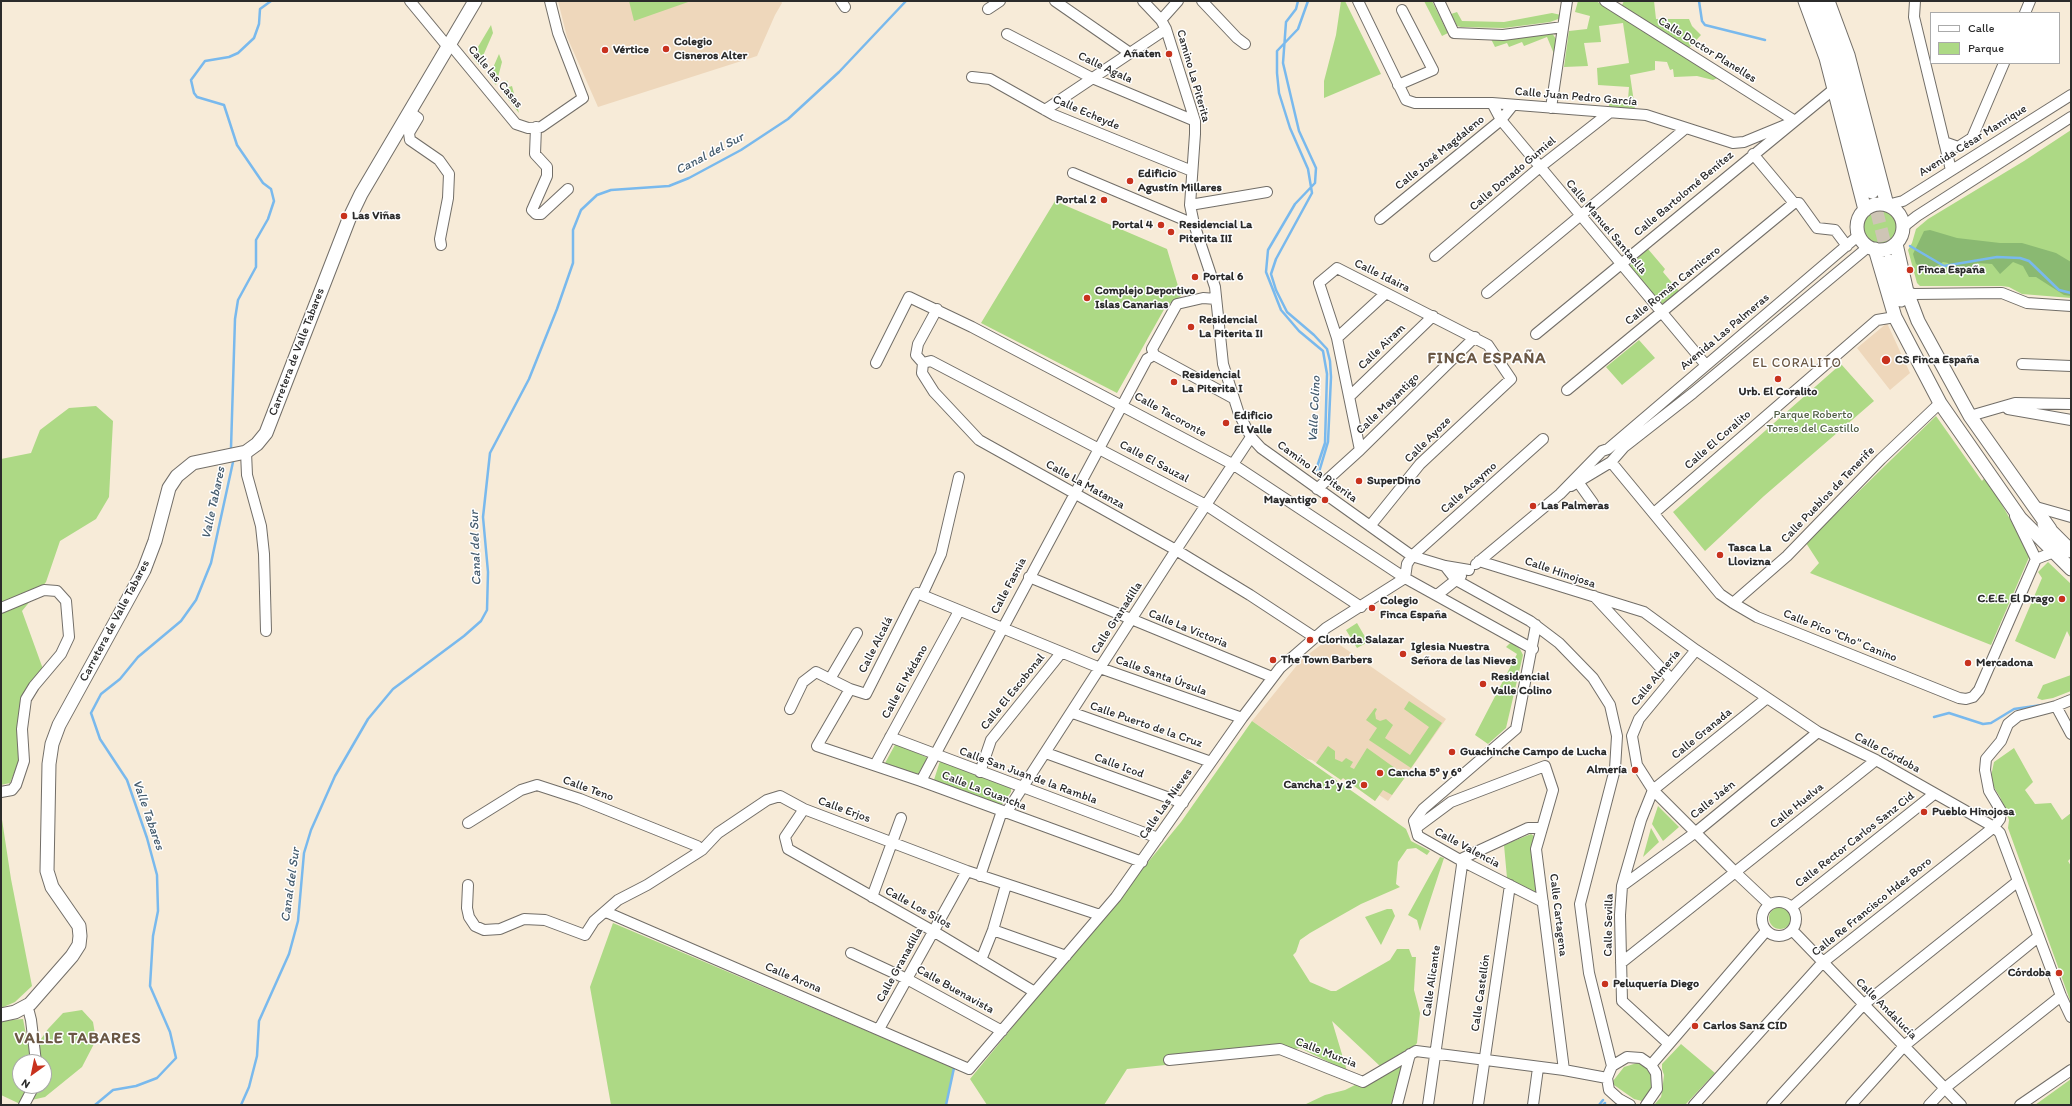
<!DOCTYPE html>
<meta charset="utf-8">
<style>
body{margin:0}
#map{position:relative;width:2072px;height:1106px;overflow:hidden;background:#f7ebd8;font-family:Itim,sans-serif}
canvas{display:block}
.frame{position:absolute;inset:0;border:2px solid #2b2b2b;pointer-events:none}
.legend{position:absolute;left:1930px;top:12px;width:130px;height:52px;box-sizing:border-box;background:#fff;border:1px solid #aaa;margin:0;padding:5px 7px;list-style:none;font-size:12px;color:#2b2b2b}
.legend li{display:flex;align-items:center;gap:8px;height:20px}
.legend b{width:20px;border:1px solid #aaa}
.north{position:absolute;left:12px;top:1054px;width:40px;height:40px;box-sizing:border-box;background:#fff;border:1px solid #aaa;border-radius:50%;rotate:213deg;font-size:11px;font-weight:700;line-height:16px;text-align:center;color:#2b2b2b}
.north::after{content:'';display:block;margin:auto;width:14px;height:18px;background:#c8321e;clip-path:polygon(50% 0,100% 100%,50% 72%,0 100%)}
</style>
<div id="map">
<canvas width="2072" height="1106"></canvas>
<div class="frame"></div>
<ul class="legend">
<li><b style="height:5px;background:#fff"></b>Calle</li>
<li><b style="height:11px;background:#add985"></b>Parque</li>
</ul>
<div class="north">N</div>
</div>
<script>
const ctx = document.querySelector('canvas').getContext('2d');
ctx.lineJoin = 'round';
function fill(path, color) { ctx.fillStyle = color; ctx.fill(path, 'evenodd'); }
const poly = rows => new Path2D(rows.map(r => 'M' + r).join(''));
function trace(path, color, width, dash) { ctx.strokeStyle = color; ctx.lineWidth = width; ctx.lineCap = dash ? 'butt' : 'round'; ctx.setLineDash(dash || []); ctx.stroke(path); }
function write(font, color, halo, rows, align = 'center') {
  ctx.font = font + ' Itim,sans-serif'; ctx.lineWidth = 3; ctx.setLineDash([]); ctx.textBaseline = 'middle'; ctx.strokeStyle = halo; ctx.fillStyle = color; for (const [text, x, y, turn = 0] of rows) {
    ctx.save(); ctx.translate(x, y); ctx.rotate((+turn || 0) * Math.PI / 180); ctx.textAlign = isNaN(turn) ? turn : align; if (halo) ctx.strokeText(text, 0, 0); ctx.fillText(text, 0, 0); ctx.restore();
  }
}
const built = poly([
 [558,1,781,1,782,3,775,15,757,56,598,107,567,37],
 [1887,323,1910,373,1890,390,1857,348],
 [1330,638,1446,719,1388,801,1379,795,1375,801,1343,778,1341,780,1312,760,1307,759,1252,721,1302,659]
]);
const green = poly([
 [629,1,691,1,634,21],
 [1341,1,1345,1,1381,74,1324,98,1324,81,1336,35],
 [1424,1,1432,1,1448,33,1442,36],
 [1578,1,1596,1,1720,77,1713,80,1697,76,1674,77,1673,69,1670,70,1667,62,1655,61,1655,70,1630,75,1635,109,1609,108,1609,100,1628,100,1629,87,1598,85,1597,68,1629,63,1623,23,1599,26,1601,42,1584,43,1588,66,1564,67,1569,31,1587,29,1590,16,1575,12],
 [1624,1,1654,1,1656,19,1689,19,1692,26,1701,35,1688,49,1622,5],
 [1457,12,1462,21,1504,22,1552,13,1561,15,1561,18,1550,22,1504,28,1461,27,1457,26,1451,14],
 [491,25,493,33,479,65,472,57],
 [1552,33,1556,39,1554,54,1547,37,1524,46,1522,42,1509,47,1507,43,1495,47,1491,39],
 [499,54,502,62,496,85,489,77],
 [507,80,509,87,512,86,519,113,503,93],
 [2071,130,2071,298,2022,294,2009,287,2002,286,1920,286,1917,283,1908,250,1912,243,1916,229,1928,219,2024,161],
 [1055,201,1167,249,1181,296,1166,306,1117,393,981,323],
 '1862 227a18 18 0 1 1 36 0a18 18 0 1 1-36 0Z',
 [1648,249,1665,269,1663,272,1679,291,1661,305,1629,266],
 [1639,340,1655,358,1622,385,1606,367],
 [1841,364,1874,401,1764,496,1705,551,1673,512],
 [96,406,113,421,109,497,96,519,60,541,46,582,22,611,43,669,24,694,20,759,10,783,1,785,1,459,31,453,40,430,69,408],
 [1936,416,1982,481,1986,476,2030,555,1991,645,1810,573,1819,563,1806,543],
 [2048,562,2071,584,2071,639,2067,631,2055,659,2015,641,2042,578,2038,572],
 [1357,623,1368,642,1357,648,1346,630],
 [1511,642,1520,649,1523,655,1506,728,1488,744,1475,735,1517,654,1506,647],
 [2071,675,2071,691,2053,698,2042,700,2037,698,2043,685],
 [1409,701,1442,723,1411,768,1369,740,1377,728,1366,720,1375,708,1377,709,1375,713,1376,719,1380,721,1386,719,1393,725,1385,738,1410,755,1429,727,1404,709],
 [1252,721,1406,829,1411,841,1430,851,1427,855,1416,848,1407,849,1398,862,1396,884,1400,887,1361,904,1310,933,1300,940,1296,952,1293,955,1310,982,1331,991,1336,991,1390,960,1397,949,1409,949,1412,957,1416,957,1414,990,1420,1013,1417,1043,1413,1048,1381,1067,1332,1021,1347,1071,1300,1048,1261,1055,1127,1069,1104,1105,987,1105,970,1079,1181,822],
 [896,743,928,758,918,774,884,765],
 [1328,746,1335,751,1335,759,1342,762,1346,758,1353,762,1350,767,1354,769,1367,748,1406,776,1392,795,1383,790,1375,801,1343,778,1341,780,1316,763],
 [2014,748,2033,782,2025,790,2035,804,2051,803,2062,820,2071,813,2071,858,2068,861,2071,866,2071,1003,2008,828,2009,820,2000,797,1990,781,1994,762],
 [940,761,1011,788,1011,792,1000,807,933,783],
 [1658,806,1679,827,1663,841,1652,824],
 [1,813,11,879,32,986,15,1002,1,1008],
 [1651,828,1659,842,1643,857],
 [1531,834,1534,836,1531,853,1536,893,1507,878,1504,845],
 [1440,857,1444,858,1420,931,1417,920,1408,915],
 '1769 918a11 11 0 1 1 22 0a11 11 0 1 1-22 0Z',
 [1387,909,1392,909,1395,916,1381,945,1365,917],
 [613,923,954,1068,946,1105,611,1105,590,987],
 [82,1010,93,1022,96,1040,82,1067,45,1097,18,1103,1,1095,1,1021,23,1019,27,1040,39,1042,48,1029,63,1013],
 [20,1062,44,1062,44,1086,20,1086],
 [1681,1044,1715,1073,1685,1105,1654,1105,1661,1097,1662,1092,1664,1075,1662,1069,1662,1064],
 [1403,1061,1391,1105,1304,1105,1325,1095,1345,1090],
 [1637,1063,1644,1065,1652,1074,1653,1085,1651,1092,1642,1101,1634,1099,1614,1085,1613,1081,1624,1067],
 [2071,1079,2071,1105,2035,1105]
]);
const forest = poly([
 [1930,230,1957,238,2000,243,2022,243,2056,253,2071,262,2071,296,2064,295,2036,277,2029,277,2023,266,2013,262,2000,274,1992,264,1977,263,1962,272,1953,271,1948,263,1943,262,1929,271,1916,264,1913,254,1924,231]
]);
const stream = poly([
 [1298,1,1296,9,1286,22,1283,63,1299,131,1316,168,1315,183,1295,204,1268,250,1266,272,1281,310,1299,331,1323,351,1327,374,1325,443,1316,470],
 [1308,1,1298,29,1277,51,1277,73,1279,93,1290,128,1308,169,1312,193,1276,259,1271,274,1276,290,1287,312,1314,335,1327,349,1330,361,1331,377,1328,442,1319,472],
 [1699,1,1702,21,1705,25,1765,40],
 [1910,246,1944,266,1997,257,2020,258,2029,261,2059,290,2071,293],
 [231,448,235,319,238,300,256,267,256,240,268,219,274,201,271,189,263,183,237,145,224,105,197,97,194,93,191,80,205,61,229,57,238,53,254,38,259,24,260,9,271,1],
 [1934,717,1949,713,1983,724,1991,723,2014,709,2042,705],
 [95,1105,113,1090,136,1086,157,1078,176,1058,170,1032,150,986,153,936,158,911,157,875,147,838,127,780,100,739,91,713,101,694,120,679,138,657,181,621,196,600,211,563,233,462],
 [241,1105,249,1087,257,1056,259,1021,289,954,298,921,304,853,311,830,335,776,368,719,393,689,464,636,481,621,487,610,488,572,483,517,490,453,529,379,557,309,573,263,573,230,581,210,597,195,611,190,669,186,689,178,741,150,788,119,839,72,906,1],
 [946,1105,954,1068],
 [1599,1105,1603,1100],
 [1603,1105,1605,1103]
]);
const majorTunnel = poly([
 [1872,192,1889,261]
]);
const minor = poly([
 [410,1,448,47],
 [841,1,845,7],
 [1055,1,1130,53],
 [1143,1,1161,20,1166,29,1195,121,1195,134,1190,205,1194,224,1215,287,1223,364,1239,414,1251,437,1261,448,1412,556,1445,566,1469,570],
 [1202,1,1237,38,1245,44],
 [1358,1,1406,100,1415,103,1492,103,1646,115,1733,143,1744,142,1795,121,1834,89],
 [1439,1,1454,33,1503,35,1563,27],
 [1915,1,1914,17,1951,170],
 [988,9,1000,1],
 [2025,13,2030,1],
 [1161,20,1178,1],
 [1007,34,1092,78,1195,121],
 [450,44,516,124,528,128,541,127,583,98,558,33,550,1],
 [972,77,990,79,1054,115,1192,171],
 [1398,85,1433,70,1402,10],
 [1492,103,1501,120,1705,364],
 [1551,108,1567,1],
 [1045,110,1166,29],
 [410,112,418,118,409,133,410,140,439,160,449,174,448,198,440,239,441,245],
 [536,127,535,154,547,167,547,176,532,210,536,214,541,214,568,189],
 [1972,138,2004,63],
 [1944,142,1958,147,1972,138],
 [1753,154,1794,203,1799,203,1817,228,1835,230,1847,246],
 [1073,173,1194,224],
 [1190,205,1267,192],
 [1887,205,1903,201,2071,95],
 [1380,219,1501,120,1513,105],
 [1903,227,1917,216,2071,117],
 [1435,256,1540,167,1609,113],
 [1907,292,1914,294,2002,293,2027,303,2071,306],
 [1487,293,1686,128],
 [937,309,918,344,916,355,923,363,922,373,934,392,979,440,1176,550,1250,595,1314,637],
 [1536,334,1795,121,1605,1],
 [1337,338,1386,293],
 [1154,355,1152,349,1177,304,1203,298,1216,299],
 [1154,355,1233,398],
 [876,363,909,297,972,327,1234,465,1405,578,1533,649],
 [923,363,931,361,1206,505,1361,607],
 [2022,364,2071,366],
 [1567,390,1794,203],
 [1349,397,1433,316],
 [2008,409,2071,420],
 [1970,416,2015,403,2071,404],
 [1360,450,1337,338,1319,283,1337,268,1488,345,1511,379,1420,464,1370,526],
 [246,452,247,475,261,526,264,554,266,631],
 [1611,462,1720,594,1733,603,1757,617,1959,698,1966,699,1973,697,1979,690,2036,559],
 [1578,482,1593,503],
 [1571,486,1611,462,1624,447,1693,393,1868,247],
 [1317,489,1360,450,1475,337],
 [2036,507,2071,517],
 [1654,513,1877,320,1895,317],
 [2015,516,2036,559],
 [2036,559,2054,552],
 [1479,561,1644,612,1696,650,1818,732,1876,760,1994,827,2000,833,2061,996,2071,1017],
 [1476,564,1560,494,1602,451,1608,449,1859,235],
 [1445,566,1456,580,1530,621,1559,643,1593,678,1610,705,1617,736,1615,769,1580,904,1589,973,1612,1066],
 [1029,577,1272,677],
 [1405,578,1407,564,1412,556,1543,439],
 [922,595,941,554,959,477],
 [1437,595,1461,576],
 [1594,596,1671,679],
 [1733,603,1787,556,1881,459,1940,403],
 [1,608,44,590,57,591,66,601,69,637,61,654,34,686,26,699,22,729,24,761,16,785,12,790,1,792],
 [1536,625,1516,729,1423,809,1414,821,1418,836,1462,861,1543,902],
 [1696,650,1639,719,1632,736,1637,765,1653,790,1735,872,1769,904],
 [830,679,857,633],
 [850,689,817,746,921,781,1142,862],
 [2056,706,2071,734],
 [790,709,803,682,816,672,850,689,866,694,917,593,1100,668,1242,718],
 [1073,713,1211,762],
 [890,737,1158,838],
 [1046,753,1183,803],
 [875,765,959,611],
 [980,772,991,740,1061,653],
 [921,781,1147,359,1154,355],
 [804,809,785,837,788,849,933,931,1033,991],
 [1006,813,1176,550,1251,437],
 [468,823,521,790,537,785,580,799,697,846,702,850],
 [1416,828,1451,802,1545,766,1553,790,1536,849,1564,1070],
 [980,876,1002,811],
 [468,885,467,908,469,917,475,926,484,930,500,929,524,919,545,920,585,935,594,921,618,900,647,885,702,850,718,833,767,800,780,796,804,809,967,871,1100,915],
 [1622,886,1696,832,1818,732],
 [872,897,901,818],
 '1762 919a17 17 0 1 1 34 0a17 17 0 1 1-34 0Z',
 [1793,906,1934,794],
 [606,912,969,1069,1116,897,1242,718,1280,668,1326,628,1405,578],
 [993,930,1066,956],
 [1793,931,1961,1105],
 [851,953,907,979,1002,1031],
 [981,960,993,930,1006,885],
 [1621,963,1876,760],
 [25,1007,29,1012,31,1020,36,1062],
 [879,1029,967,871],
 [1669,1044,1622,1001,1620,915,1622,886,1641,820,1653,790,1767,698],
 [1169,1060,1280,1049,1363,1082,1416,1051,1564,1070,1607,1078],
 [1651,1065,1766,931],
 [24,1105,34,1086],
 [1397,1105,1410,1054],
 [1428,1105,1463,858,1528,828,1542,828],
 [1478,1105,1510,885],
 [1533,1105,1538,1068],
 [1630,1105,1619,1099,1609,1090,1607,1078,1612,1066,1627,1057,1641,1058,1651,1065,1656,1073,1657,1089,1646,1105],
 [1694,1105,1822,963,1994,827,2000,819,2001,811,1989,791,1985,770,1986,759,2001,741,2008,724,2018,716,2056,706,2071,700],
 [1772,1105,1863,1005,2017,882],
 [1851,1105,1904,1046,2038,937],
 [1929,1105,1945,1088,2061,996],
 [2020,1105,2071,1070]
]);
const major = poly([
 [1805,1,1826,58,1865,210],
 [1816,1,1834,48,1872,192],
 [1828,1,1848,55,1887,205],
 '1857 227a23 23 0 1 1 46 0a23 23 0 1 1-46 0Z',
 [1896,244,1907,292,1918,321,1970,416,2050,529],
 [1875,249,1895,317,1940,403,2020,518,2071,569],
 [1889,261,1901,300],
 [2044,524,2071,551],
 [1,1015,15,1012,30,1004,72,956,79,945,80,936,79,926,52,887,47,871,49,764,52,744,59,725,144,570,155,541,169,488,177,476,193,463,246,452,257,444,266,433,349,219,361,194,475,1]
]);
const markers = [
 [666,49,4,"#c8321e"],
 [605,50,4,"#c8321e"],
 [1169,54,4,"#c8321e"],
 [1130,181,4,"#c8321e"],
 [1104,200,4,"#c8321e"],
 [344,216,4,"#c8321e"],
 [1161,225,4,"#c8321e"],
 [1171,232,4,"#c8321e"],
 [1910,270,4,"#c8321e"],
 [1195,277,4,"#c8321e"],
 [1087,298,4,"#c8321e"],
 [1191,327,4,"#c8321e"],
 [1886,360,5,"#c8321e"],
 [1778,379,4,"#c8321e"],
 [1174,382,4,"#c8321e"],
 [1226,423,4,"#c8321e"],
 [1359,481,4,"#c8321e"],
 [1325,500,4,"#c8321e"],
 [1533,506,4,"#c8321e"],
 [1720,555,4,"#c8321e"],
 [2062,599,4,"#c8321e"],
 [1372,608,4,"#c8321e"],
 [1310,640,4,"#c8321e"],
 [1403,654,4,"#c8321e"],
 [1273,660,4,"#c8321e"],
 [1968,663,4,"#c8321e"],
 [1483,684,4,"#c8321e"],
 [1452,752,4,"#c8321e"],
 [1635,770,4,"#c8321e"],
 [1380,773,4,"#c8321e"],
 [1364,785,4,"#c8321e"],
 [1924,812,4,"#c8321e"],
 [2059,973,4,"#c8321e"],
 [1605,984,4,"#c8321e"],
 [1695,1026,4,"#c8321e"]
];
const poiNames = [
 ["Colegio",674,42],
 ["Cisneros Alter",674,56],
 ["Vértice",613,50],
 ["Añaten",1161,54,"right"],
 ["Edificio",1138,174],
 ["Agustín Millares",1138,188],
 ["Portal 2",1096,200,"right"],
 ["Las Viñas",352,216],
 ["Portal 4",1153,225,"right"],
 ["Residencial La",1179,225],
 ["Piterita III",1179,239],
 ["Finca España",1918,270],
 ["Portal 6",1203,277],
 ["Complejo Deportivo",1095,291],
 ["Islas Canarias",1095,305],
 ["Residencial",1199,320],
 ["La Piterita II",1199,334],
 ["CS Finca España",1895,360],
 ["Residencial",1182,375],
 ["La Piterita I",1182,389],
 ["Urb. El Coralito",1778,392,"center"],
 ["Edificio",1234,416],
 ["El Valle",1234,430],
 ["SuperDino",1367,481],
 ["Mayantigo",1317,500,"right"],
 ["Las Palmeras",1541,506],
 ["Tasca La",1728,548],
 ["Llovizna",1728,562],
 ["C.E.E. El Drago",2054,599,"right"],
 ["Colegio",1380,601],
 ["Finca España",1380,615],
 ["Clorinda Salazar",1318,640],
 ["Iglesia Nuestra",1411,647],
 ["Señora de las Nieves",1411,661],
 ["The Town Barbers",1281,660],
 ["Mercadona",1976,663],
 ["Residencial",1491,677],
 ["Valle Colino",1491,691],
 ["Guachinche Campo de Lucha",1460,752],
 ["Almería",1627,770,"right"],
 ["Cancha 5º y 6º",1388,773],
 ["Cancha 1º y 2º",1356,785,"right"],
 ["Pueblo Hinojosa",1932,812],
 ["Córdoba",2051,973,"right"],
 ["Peluquería Diego",1613,984],
 ["Carlos Sanz CID",1703,1026]
];
const streetNames = [
 ["Calle Doctor Planelles",1707,50,32],
 ["Calle Agala",1105,68,25],
 ["Camino La Piterita",1193,76,74],
 ["Calle las Casas",495,77,50],
 ["Calle Juan Pedro García",1576,97,5],
 ["Calle Echeyde",1086,113,23],
 ["Avenida César Manrique",1973,141,-32],
 ["Calle José Magdaleno",1440,153,-39],
 ["Calle Donado Gumiel",1513,174,-40],
 ["Calle Bartolomé Benítez",1684,194,-40],
 ["Calle Manuel Santaella",1606,227,50],
 ["Calle Idaira",1382,276,26],
 ["Calle Román Carnicero",1673,286,-39],
 ["Avenida Las Palmeras",1725,332,-40],
 ["Calle Airam",1382,347,-44],
 ["Carretera de Valle Tabares",297,352,-69],
 ["Calle Mayantigo",1388,404,-44],
 ["Calle Tacoronte",1170,415,29],
 ["Calle Ayoze",1428,440,-45],
 ["Calle El Coralito",1718,440,-41],
 ["Calle El Sauzal",1154,462,28],
 ["Camino La Piterita",1317,472,36],
 ["Calle La Matanza",1085,485,29],
 ["Calle Acaymo",1469,488,-42],
 ["Calle Pueblos de Tenerife",1828,495,-46],
 ["Calle Hinojosa",1560,573,19],
 ["Calle Fasnia",1009,586,-62],
 ["Calle Granadilla",1117,618,-57],
 ["Carretera de Valle Tabares",115,621,-62],
 ["Calle La Victoria",1188,629,22],
 ["Calle Pico \"Cho\" Canino",1840,636,22],
 ["Calle Alcalá",876,645,-63],
 ["Calle Santa Úrsula",1161,676,20],
 ["Calle Almería",1656,678,-50],
 ["Calle El Médano",905,682,-61],
 ["Calle El Escobonal",1013,692,-51],
 ["Calle Puerto de la Cruz",1146,725,19],
 ["Calle Granada",1702,734,-39],
 ["Calle Córdoba",1887,753,28],
 ["Calle Icod",1119,766,20],
 ["Calle San Juan de la Rambla",1028,776,20],
 ["Calle Teno",588,789,20],
 ["Calle La Guancha",984,791,21],
 ["Calle Jaén",1713,800,-39],
 ["Calle Las Nieves",1166,804,-55],
 ["Calle Huelva",1797,806,-39],
 ["Calle Erjos",844,810,20],
 ["Calle Rector Carlos Sanz Cid",1855,840,-38],
 ["Calle Valencia",1467,848,28],
 ["Calle Re Francisco Hdez Boro",1872,907,-39],
 ["Calle Los Silos",918,908,29],
 ["Calle Cartagena",1558,915,83],
 ["Calle Sevilla",1609,925,-89],
 ["Calle Granadilla",900,965,-61],
 ["Calle Arona",793,978,23],
 ["Calle Alicante",1432,981,-82],
 ["Calle Buenavista",955,990,29],
 ["Calle Castellón",1481,993,-82],
 ["Calle Andalucía",1886,1009,45],
 ["Calle Murcia",1326,1053,21]
];
const parkNames = [
 ["Parque Roberto",1813,415],
 ["Torres del Castillo",1813,429]
];
const waterNames = [
 ["Canal del Sur",710,154,-28],
 ["Valle Colino",1315,409,-87],
 ["Valle Tabares",214,503,-78],
 ["Canal del Sur",476,548,-92],
 ["Valle Tabares",148,815,71],
 ["Canal del Sur",291,885,-82]
];
const neighbourhoodNames = [
 ["EL CORALITO",1797,364]
];
const districtNames = [
 ["FINCA ESPAÑA",1487,359],
 ["VALLE TABARES",78,1039]
];
fill(built, '#eed7bb');
fill(green, '#add985');
fill(forest, '#8ab972');
trace(stream, '#79b9ed', 2.5);
trace(majorTunnel, '#cec5b5', 13, [13, 6]);
trace(minor, '#726e68', 12);
trace(major, '#726e68', 15);
trace(minor, '#fff', 10);
trace(major, '#fff', 13);
for (const [x, y, r, color] of markers) { const dot = new Path2D(); dot.arc(x, y, r, 0, 2 * Math.PI); ctx.fillStyle = color; ctx.fill(dot); trace(dot, '#fff', 1.5); }
write('bold 12px', '#2b2b2b', '#fff', poiNames, 'left');
write('12px', '#2b2b2b', '#fff', streetNames);
write('12px', '#525f46', '#fff', parkNames);
write('italic 13px', '#465d6f', '#fff', waterNames);
ctx.letterSpacing = '1px';
write('13px', '#6a5744', '#fff', neighbourhoodNames);
ctx.letterSpacing = '0px';
ctx.letterSpacing = '1px';
write('bold 16px', '#6a5744', '#fff', districtNames);
ctx.letterSpacing = '0px';
</script>
